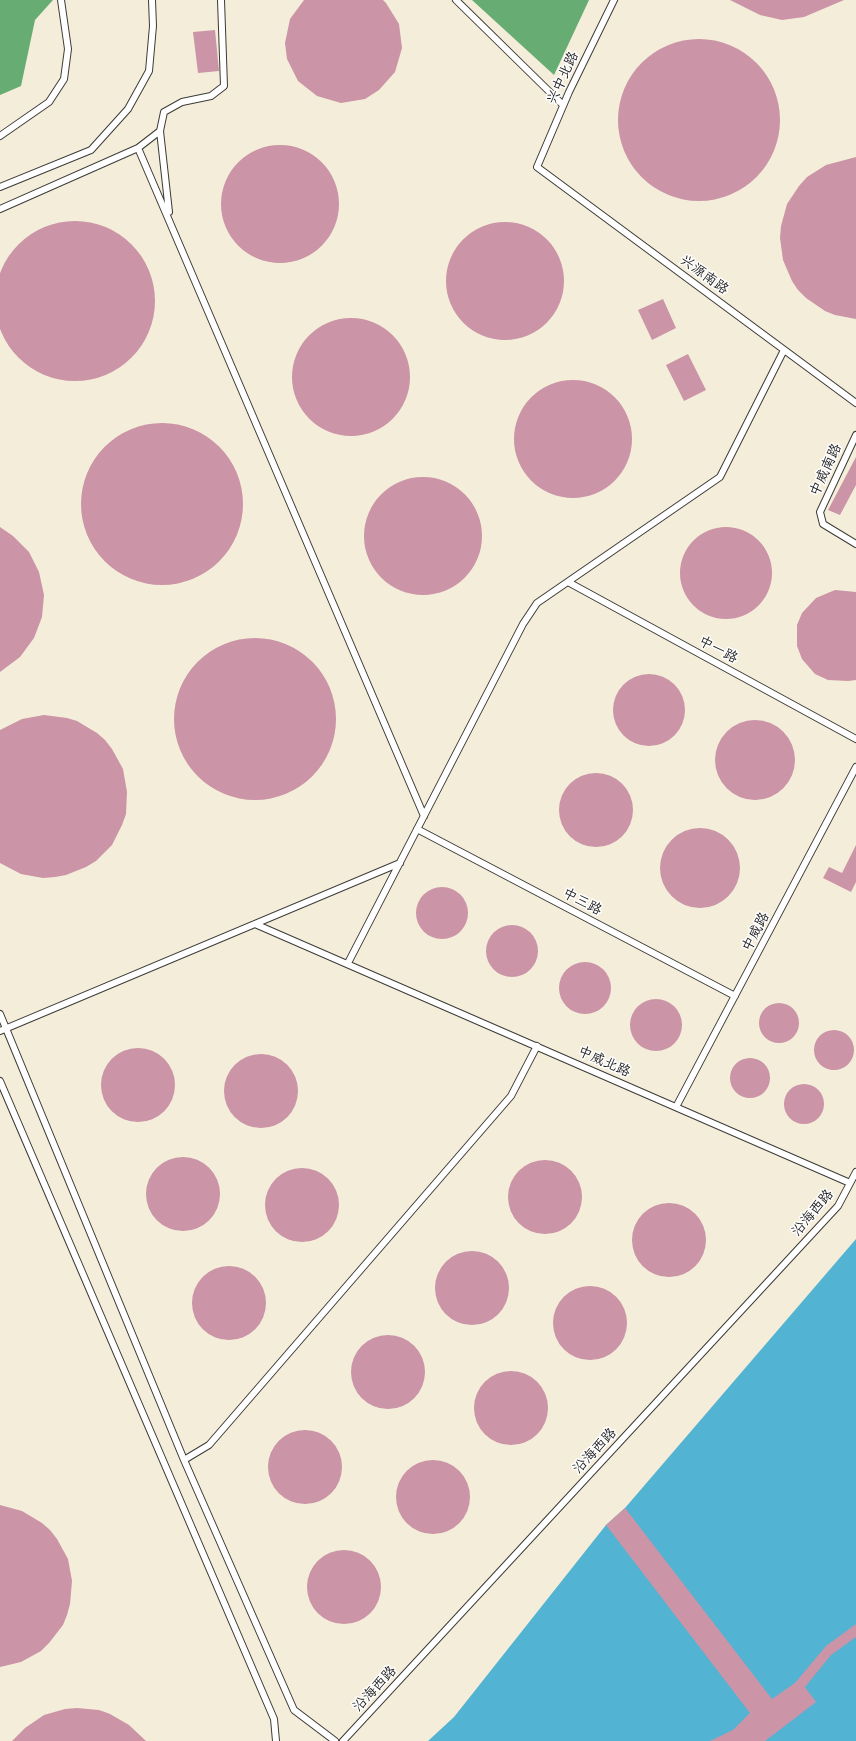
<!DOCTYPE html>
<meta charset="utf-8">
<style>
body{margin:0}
canvas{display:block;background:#f4edd9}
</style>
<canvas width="856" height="1741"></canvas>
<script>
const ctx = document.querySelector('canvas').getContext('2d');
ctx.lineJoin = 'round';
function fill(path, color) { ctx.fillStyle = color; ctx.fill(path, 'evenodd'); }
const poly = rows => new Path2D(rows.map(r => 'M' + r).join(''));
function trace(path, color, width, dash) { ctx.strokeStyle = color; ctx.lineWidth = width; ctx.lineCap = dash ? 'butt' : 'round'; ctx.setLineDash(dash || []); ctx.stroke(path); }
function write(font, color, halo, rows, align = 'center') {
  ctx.font = font + ' Caveat,"LXGW WenKai TC",sans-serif'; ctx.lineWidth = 3; ctx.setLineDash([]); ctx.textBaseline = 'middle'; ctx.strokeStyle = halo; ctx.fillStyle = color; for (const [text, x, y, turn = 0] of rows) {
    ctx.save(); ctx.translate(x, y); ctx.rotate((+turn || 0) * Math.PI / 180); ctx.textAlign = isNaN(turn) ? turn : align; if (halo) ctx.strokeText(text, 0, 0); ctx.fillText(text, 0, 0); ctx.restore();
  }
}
const forest = poly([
 [0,0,53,0,35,20,21,86,0,95],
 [472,0,589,0,554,75]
]);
const water = poly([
 [856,1239,856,1741,428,1741,454,1717,606,1525,625,1508]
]);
const building = poly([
 [304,0,383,0,386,3,399,24,402,48,395,72,379,90,365,99,341,103,317,96,298,81,287,59,285,43,290,19],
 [730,0,844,0,804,17,782,20,760,15],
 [215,30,219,71,198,73,193,32],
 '618 120a81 81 0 1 1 162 0a81 81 0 1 1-162 0Z',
 '221 204a59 59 0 1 1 118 0a59 59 0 1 1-118 0Z',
 [856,157,856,319,835,315,825,311,806,298,798,290,792,281,783,260,780,238,781,226,787,204,799,186,807,177,826,165],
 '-5 301a80 80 0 1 1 160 0a80 80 0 1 1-160 0Z',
 '446 281a59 59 0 1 1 118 0a59 59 0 1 1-118 0Z',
 [663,299,676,328,652,340,638,310],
 '292 377a59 59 0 1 1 118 0a59 59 0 1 1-118 0Z',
 [688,354,706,390,684,401,666,365],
 '514 439a59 59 0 1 1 118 0a59 59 0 1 1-118 0Z',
 '81 504a81 81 0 1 1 162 0a81 81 0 1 1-162 0Z',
 [856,457,856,485,840,515,828,510],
 '364 536a59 59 0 1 1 118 0a59 59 0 1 1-118 0Z',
 [0,527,13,536,29,552,39,572,44,595,42,617,34,638,20,657,0,672],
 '680 573a46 46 0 1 1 92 0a46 46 0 1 1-92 0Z',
 [835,590,856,592,856,680,848,681,828,680,815,674,802,659,797,646,797,625,802,613,816,598],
 '174 719a81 81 0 1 1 162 0a81 81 0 1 1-162 0Z',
 '613 710a36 36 0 1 1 72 0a36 36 0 1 1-72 0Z',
 [44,715,67,718,77,721,97,733,105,740,112,749,123,769,127,792,126,814,122,825,112,845,96,861,86,867,66,875,55,877,43,878,21,874,0,863,0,730,22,719],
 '715 760a40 40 0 1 1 80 0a40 40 0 1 1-80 0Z',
 '559 810a37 37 0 1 1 74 0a37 37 0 1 1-74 0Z',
 '660 868a40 40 0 1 1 80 0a40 40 0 1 1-80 0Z',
 [856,845,856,882,851,892,823,878,829,867,842,873],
 '416 913a26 26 0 1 1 52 0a26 26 0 1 1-52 0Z',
 '486 951a26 26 0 1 1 52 0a26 26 0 1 1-52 0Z',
 '559 988a26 26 0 1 1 52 0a26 26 0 1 1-52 0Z',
 '630 1025a26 26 0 1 1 52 0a26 26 0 1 1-52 0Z',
 '759 1023a20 20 0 1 1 40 0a20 20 0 1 1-40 0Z',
 '814 1050a20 20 0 1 1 40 0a20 20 0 1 1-40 0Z',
 '101 1085a37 37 0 1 1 74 0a37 37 0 1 1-74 0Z',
 '224 1091a37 37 0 1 1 74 0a37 37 0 1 1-74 0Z',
 '730 1078a20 20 0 1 1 40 0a20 20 0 1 1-40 0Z',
 '784 1104a20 20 0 1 1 40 0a20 20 0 1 1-40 0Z',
 '146 1194a37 37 0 1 1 74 0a37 37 0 1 1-74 0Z',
 '508 1197a37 37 0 1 1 74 0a37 37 0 1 1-74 0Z',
 '265 1205a37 37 0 1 1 74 0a37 37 0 1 1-74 0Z',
 '632 1240a37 37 0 1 1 74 0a37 37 0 1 1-74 0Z',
 '435 1288a37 37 0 1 1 74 0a37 37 0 1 1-74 0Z',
 '192 1303a37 37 0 1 1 74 0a37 37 0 1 1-74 0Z',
 '553 1323a37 37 0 1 1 74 0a37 37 0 1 1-74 0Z',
 '351 1372a37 37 0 1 1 74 0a37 37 0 1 1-74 0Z',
 '474 1408a37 37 0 1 1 74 0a37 37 0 1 1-74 0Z',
 '268 1467a37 37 0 1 1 74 0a37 37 0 1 1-74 0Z',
 '396 1497a37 37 0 1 1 74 0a37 37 0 1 1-74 0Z',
 [0,1505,22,1511,42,1523,50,1530,57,1539,68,1559,72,1581,70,1604,67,1615,63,1625,49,1643,41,1651,21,1662,0,1667],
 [625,1508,772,1699,795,1683,826,1646,856,1624,856,1637,831,1655,805,1687,816,1702,765,1741,710,1741,733,1730,750,1713,606,1525],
 '307 1587a37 37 0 1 1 74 0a37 37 0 1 1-74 0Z',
 [77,1708,99,1710,110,1714,129,1725,146,1741,12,1741,25,1728,44,1715,65,1709]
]);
const service = poly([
 [456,0,563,105],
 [614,0,569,92,537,167,856,403],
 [0,136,49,102,64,79,68,49,61,0],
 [138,148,160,131],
 [0,187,91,150,128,109,149,71,153,26,152,0],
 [0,209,138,148,424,816],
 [169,212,160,131,164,112,182,102,211,96,224,86,221,0],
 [856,435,820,512,823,524,856,544],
 [568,582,856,739],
 [417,829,735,996],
 [255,924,850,1183],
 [348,963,523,624,537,603,720,477,784,350],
 [0,1014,184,1460],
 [0,1031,400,863],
 [0,1081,274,1719,276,1741],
 [676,1107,856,767],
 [335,1741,294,1710,184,1460,209,1445,511,1096,537,1046],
 [343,1741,838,1206,856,1172]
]);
const streetNames = [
 ["兴中北路",563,78,-65],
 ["兴源南路",704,275,36],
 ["中威南路",826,470,-65],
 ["中一路",718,650,28],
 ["中三路",582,902,28],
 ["中威路",756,932,-62],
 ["中威北路",604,1062,24],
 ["沿海西路",813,1213,-50],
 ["沿海西路",595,1451,-47],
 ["沿海西路",375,1689,-47]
];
fill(forest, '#67ad73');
fill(water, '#53b3d2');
fill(building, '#cb94a7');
trace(service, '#3c3b38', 8);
trace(service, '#fff', 6);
write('14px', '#1c1c1c', '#fff', streetNames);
</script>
